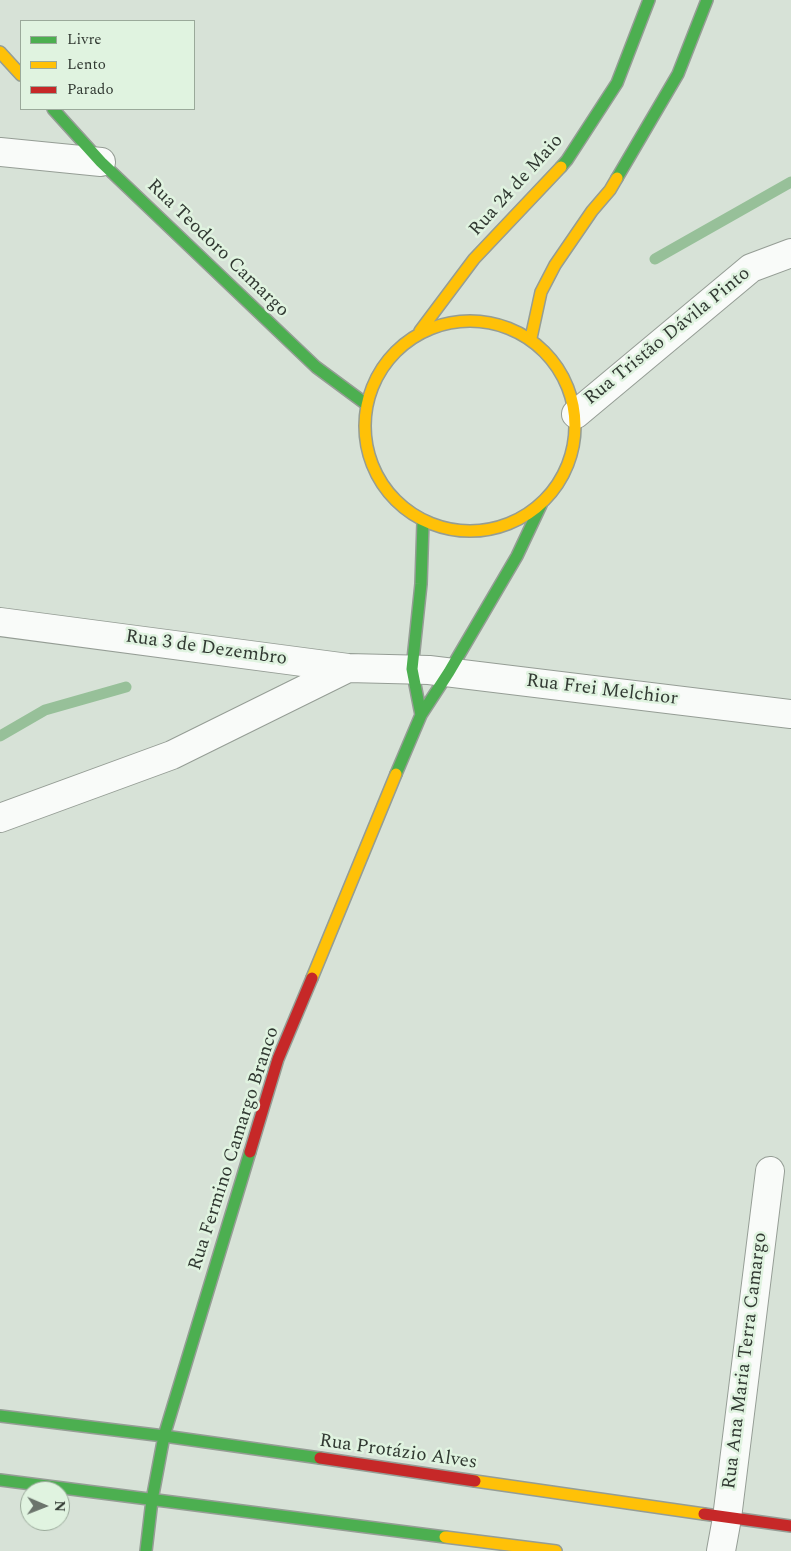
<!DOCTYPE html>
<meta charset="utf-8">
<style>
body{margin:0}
#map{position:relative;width:791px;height:1551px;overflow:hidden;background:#d7e2d7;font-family:Spectral,serif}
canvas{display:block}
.legend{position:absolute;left:20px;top:20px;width:175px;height:90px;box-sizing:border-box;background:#e0f3e0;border:1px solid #9aa99a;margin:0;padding:6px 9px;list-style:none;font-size:15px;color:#313932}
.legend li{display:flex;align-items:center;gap:10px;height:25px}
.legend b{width:25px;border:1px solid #9aa99a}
.north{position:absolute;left:20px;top:1481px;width:50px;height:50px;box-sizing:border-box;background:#e0f3e0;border:1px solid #9aa99a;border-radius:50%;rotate:91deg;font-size:14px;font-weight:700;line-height:20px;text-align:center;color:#313932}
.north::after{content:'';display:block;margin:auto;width:18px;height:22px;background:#6b746c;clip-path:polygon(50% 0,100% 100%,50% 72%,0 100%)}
</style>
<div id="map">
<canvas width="791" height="1551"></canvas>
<ul class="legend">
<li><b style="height:6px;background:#4caf50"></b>Livre</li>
<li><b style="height:6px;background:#ffc107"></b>Lento</li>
<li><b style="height:6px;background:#c62828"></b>Parado</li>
</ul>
<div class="north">N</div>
</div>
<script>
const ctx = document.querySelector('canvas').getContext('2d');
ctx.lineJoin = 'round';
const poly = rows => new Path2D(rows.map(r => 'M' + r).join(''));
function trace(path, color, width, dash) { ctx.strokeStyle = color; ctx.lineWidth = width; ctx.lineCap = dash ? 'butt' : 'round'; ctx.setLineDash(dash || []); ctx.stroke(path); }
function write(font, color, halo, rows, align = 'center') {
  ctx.font = font + ' Spectral,serif'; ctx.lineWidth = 5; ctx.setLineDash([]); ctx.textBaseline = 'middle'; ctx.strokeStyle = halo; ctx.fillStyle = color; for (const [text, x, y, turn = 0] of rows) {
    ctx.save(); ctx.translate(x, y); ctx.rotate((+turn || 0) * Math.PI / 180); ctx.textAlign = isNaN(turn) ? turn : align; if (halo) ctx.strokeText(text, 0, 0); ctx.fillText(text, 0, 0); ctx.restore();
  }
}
const stream = poly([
 [655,259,791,182],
 [0,736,45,710,126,687]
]);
const street = poly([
 [0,152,101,162],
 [576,414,751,268,791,253],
 [0,622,348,668,429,670,791,714],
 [0,818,172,755,348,668],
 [721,1551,727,1518,770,1171]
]);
const fast = poly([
 [53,109,101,162,316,367,366,404],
 [561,167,567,160,617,83,649,0],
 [617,178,678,74,707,0],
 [421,715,412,669,421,584,423,522],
 [396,774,421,715,449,672,517,556,541,505],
 [0,1416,164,1436,320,1458],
 [0,1480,445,1537],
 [146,1551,152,1500,164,1436,250,1152]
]);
const slow = poly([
 [0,52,21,75],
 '365 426a105 105 0 1 1 210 0a105 105 0 1 1-210 0Z',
 [420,331,474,259,561,167],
 [531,338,541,292,555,265,592,211,610,190,617,178],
 [312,978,396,774],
 [475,1481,704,1514],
 [445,1537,556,1551]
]);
const jam = poly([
 [250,1152,278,1059,312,978],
 [320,1458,475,1481],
 [704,1514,791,1526]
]);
const streetNames = [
 ["Rua 24 de Maio",517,186,-48],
 ["Rua Teodoro Camargo",217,249,44],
 ["Rua Tristão Dávila Pinto",668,337,-39],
 ["Rua 3 de Dezembro",206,649,8],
 ["Rua Frei Melchior",602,691,7],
 ["Rua Fermino Camargo Branco",235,1149,-72],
 ["Rua Ana Maria Terra Camargo",746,1361,-83],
 ["Rua Protázio Alves",398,1453,8]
];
trace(stream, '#97c099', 11);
trace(street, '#959d95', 30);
trace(fast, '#959d95', 14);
trace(slow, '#959d95', 14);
trace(jam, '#959d95', 14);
trace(street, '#f9fbf9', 28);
trace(fast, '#4caf50', 11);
trace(slow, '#ffc107', 11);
trace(jam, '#c62828', 11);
write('19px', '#313932', '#e0f3e0', streetNames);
</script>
